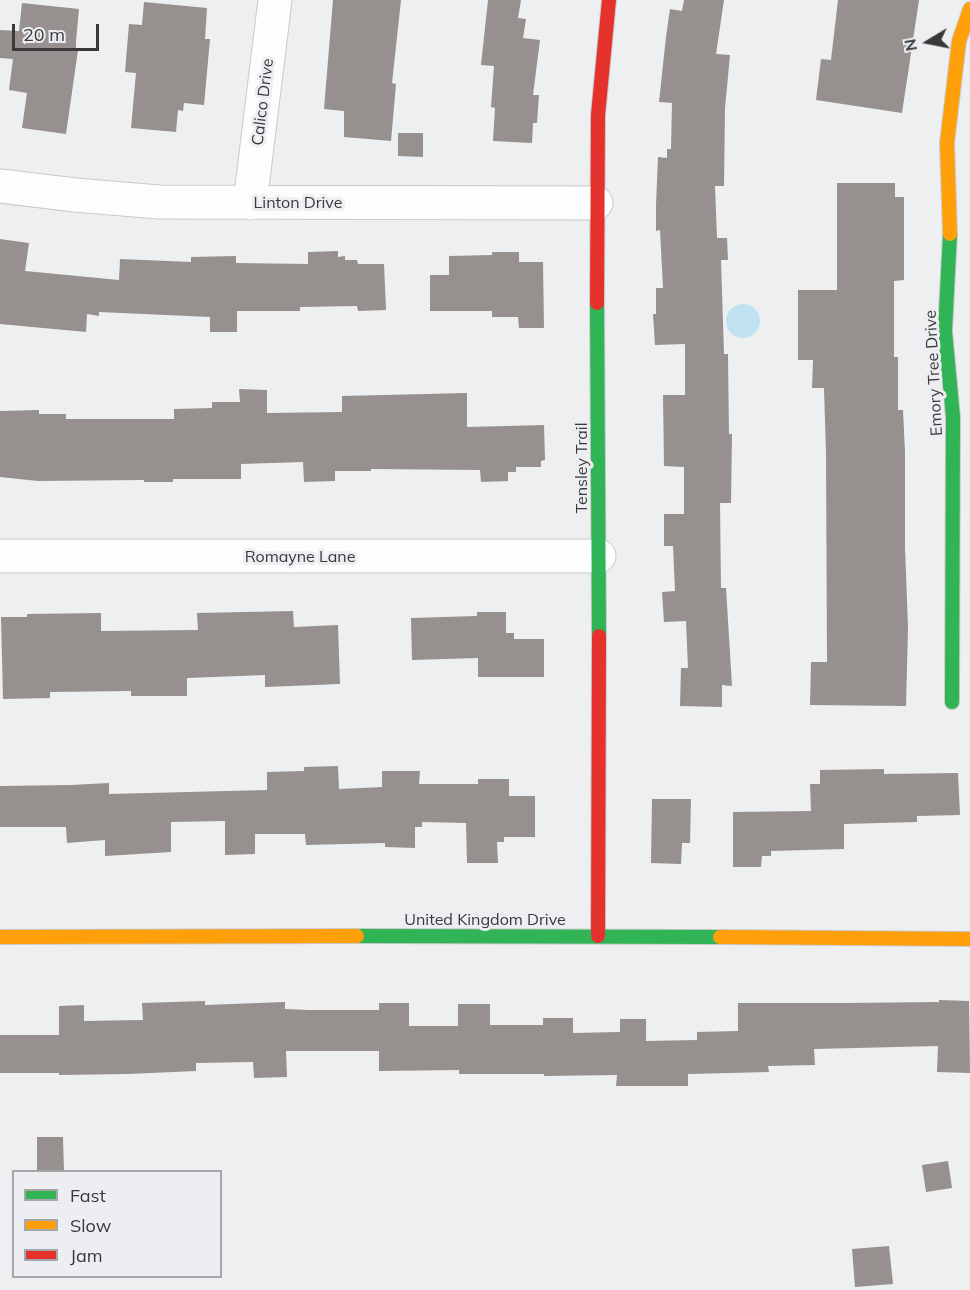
<!DOCTYPE html>
<style>
body{margin:0}
#map{position:relative;width:970px;height:1290px;overflow:hidden;background:#edeff1;font-family:Mulish,sans-serif}
canvas{display:block}
.legend{position:absolute;left:12px;top:1170px;width:210px;height:108px;box-sizing:border-box;background:#eceef2;border:2px solid #a4a6a9;margin:0;padding:8px 10px;list-style:none;font-size:18px;color:#39393b}
.legend li{display:flex;align-items:center;gap:12px;height:30px}
.legend b{width:30px;border:2px solid #a4a6a9}
.north{position:absolute;left:898px;top:12px;width:60px;height:60px;-webkit-text-stroke:4px #eceef2;paint-order:stroke;rotate:260deg;font-size:16px;font-weight:700;line-height:24px;text-align:center;color:#39393b}
.north::after{content:'';display:block;margin:auto;width:21px;height:27px;background:#39393b;clip-path:polygon(50% 0,100% 100%,50% 72%,0 100%)}
.scale{position:absolute;left:12px;top:24px;width:87px;height:27px;box-sizing:border-box;border:3px solid #39393b;border-top:0;padding-left:8px;font-size:18px;line-height:21px;white-space:nowrap;color:#39393b;-webkit-text-stroke:4px #eceef2;paint-order:stroke}
</style>
<div id="map">
<canvas width="970" height="1290"></canvas>
<ul class="legend">
<li><b style="height:8px;background:#30b455"></b>Fast</li>
<li><b style="height:8px;background:#ff9f0a"></b>Slow</li>
<li><b style="height:8px;background:#e5322d"></b>Jam</li>
</ul>
<div class="north">N</div>
<div class="scale">20 m</div>
</div>
<script>
const ctx = document.querySelector('canvas').getContext('2d');
ctx.lineJoin = 'round';
function fill(path, color) { ctx.fillStyle = color; ctx.fill(path, 'evenodd'); }
const poly = rows => new Path2D(rows.map(r => 'M' + r).join(''));
function trace(path, color, width, dash) { ctx.strokeStyle = color; ctx.lineWidth = width; ctx.lineCap = dash ? 'butt' : 'round'; ctx.setLineDash(dash || []); ctx.stroke(path); }
function write(font, color, halo, rows, align = 'center') {
  ctx.font = font + ' Mulish,sans-serif'; ctx.lineWidth = 6; ctx.setLineDash([]); ctx.textBaseline = 'middle'; ctx.strokeStyle = halo; ctx.fillStyle = color; for (const [text, x, y, turn = 0] of rows) {
    ctx.save(); ctx.translate(x, y); ctx.rotate((+turn || 0) * Math.PI / 180); ctx.textAlign = isNaN(turn) ? turn : align; if (halo) ctx.strokeText(text, 0, 0); ctx.fillText(text, 0, 0); ctx.restore();
  }
}
const water = poly([
 '726 321a17 17 0 1 1 34 0a17 17 0 1 1-34 0Z'
]);
const building = poly([
 [333,0,401,0,392,83,396,84,391,141,344,137,344,111,324,109],
 [488,0,521,0,518,18,526,19,523,38,540,40,533,95,539,95,537,123,533,123,532,143,493,141,495,108,491,107,494,66,481,65],
 [684,0,724,0,716,54,730,55,725,108,724,186,715,186,717,238,727,238,728,260,721,260,724,354,728,354,729,434,732,434,731,503,720,503,721,588,726,588,732,686,722,685,722,707,680,706,681,668,688,668,686,621,664,622,662,592,675,591,673,546,664,546,664,514,684,514,684,467,664,466,663,395,685,395,685,344,655,345,653,314,656,314,656,288,663,288,660,230,656,231,656,205,658,157,667,158,667,149,671,149,672,103,659,102,666,37,670,9,682,11],
 [838,0,919,0,902,113,816,100,821,59,831,60],
 [144,2,207,8,205,39,210,39,204,105,184,103,183,111,178,110,176,132,131,128,136,73,125,72,129,24,142,25],
 [22,3,79,9,76,41,76,50,78,50,66,134,22,128,27,93,9,90,13,59,0,58,0,30,19,31],
 [398,133,423,133,423,157,398,156],
 [837,183,895,183,895,197,904,197,904,280,894,281,894,357,898,357,898,410,903,410,905,452,905,547,908,627,906,706,810,705,811,662,827,662,826,452,824,388,812,388,813,360,798,360,798,290,837,290],
 [0,239,29,243,25,271,119,280,120,259,191,262,191,257,236,256,236,263,308,264,308,252,338,251,338,257,345,256,345,260,357,260,358,264,384,264,386,310,358,311,357,306,300,307,300,311,237,311,237,332,210,332,210,317,99,312,99,316,87,314,86,332,0,324],
 [492,252,519,252,519,262,543,262,544,328,519,328,518,317,492,317,492,311,430,311,430,275,449,275,449,256,492,255],
 [239,389,267,390,267,413,342,412,342,396,467,393,467,427,544,425,545,460,541,461,541,467,516,467,516,472,508,472,508,481,481,482,480,470,371,469,371,471,335,471,335,481,304,482,303,462,241,464,241,479,173,479,173,482,144,482,144,480,38,481,0,477,0,411,39,410,39,414,66,414,66,419,174,419,174,409,212,408,212,402,240,402],
 [293,611,294,627,338,625,340,684,265,687,265,675,187,678,187,696,131,696,131,691,50,692,50,698,3,699,1,617,27,617,27,614,101,613,101,631,198,630,197,613],
 [477,612,506,612,506,633,514,633,514,639,544,639,544,677,478,677,478,658,412,660,411,618,477,616],
 [338,766,339,789,382,787,382,771,420,771,419,784,478,784,478,779,509,779,509,796,535,796,535,837,504,837,504,842,497,842,498,863,467,863,466,823,422,822,422,827,415,827,415,848,385,847,385,843,306,845,305,834,255,834,255,854,225,855,225,821,171,822,171,852,105,856,105,840,67,843,66,827,0,827,0,786,71,785,109,783,109,794,267,790,267,772,304,771,304,767],
 [884,769,884,774,958,773,960,815,917,816,917,822,844,824,844,849,771,851,771,856,762,856,761,867,733,867,733,812,811,811,810,784,820,784,820,770],
 [652,799,691,799,690,843,682,843,681,864,651,863],
 [939,1000,969,1001,970,1073,937,1072,938,1046,814,1049,815,1065,768,1066,769,1072,688,1074,688,1086,616,1086,617,1075,544,1076,544,1074,459,1074,459,1070,379,1071,379,1051,286,1051,287,1077,254,1078,253,1062,196,1063,196,1071,128,1074,59,1075,59,1073,0,1073,0,1035,59,1035,59,1006,84,1005,84,1021,143,1020,142,1003,205,1001,205,1005,285,1002,285,1009,309,1010,379,1010,379,1003,409,1003,409,1026,458,1026,458,1004,490,1004,490,1025,543,1025,543,1018,573,1018,573,1033,620,1032,620,1019,646,1019,646,1041,697,1040,697,1032,738,1031,738,1003,843,1003,939,1002],
 [37,1137,63,1137,64,1172,37,1172],
 [948,1161,952,1188,926,1192,922,1165],
 [889,1246,893,1284,855,1287,852,1249]
]);
const street = poly([
 [0,186,75,195,159,202,596,203],
 [250,203,275,0],
 [0,556,599,556]
]);
const fast = poly([
 [950,234,945,331,953,417,952,702],
 [597,303,599,636],
 [357,936,720,937]
]);
const slow = poly([
 [950,234,947,143,959,41,970,9],
 [0,937,357,936],
 [720,937,970,939]
]);
const jam = poly([
 [597,303,598,115,609,0],
 [598,936,599,636]
]);
const streetNames = [
 ["Calico Drive",263,102,-83],
 ["Linton Drive",298,203],
 ["Emory Tree Drive",934,373,-93],
 ["Tensley Trail",582,468,-90],
 ["Romayne Lane",300,557],
 ["United Kingdom Drive",485,920]
];
fill(water, '#c0e1ef');
fill(building, '#96908f');
trace(street, '#c9cacc', 35);
trace(fast, '#c9cacc', 16);
trace(slow, '#c9cacc', 16);
trace(jam, '#c9cacc', 16);
trace(street, '#fcfdfd', 33);
trace(fast, '#30b455', 14);
trace(slow, '#ff9f0a', 14);
trace(jam, '#e5322d', 14);
write('16px', '#39393b', '#eceef2', streetNames);
</script>
